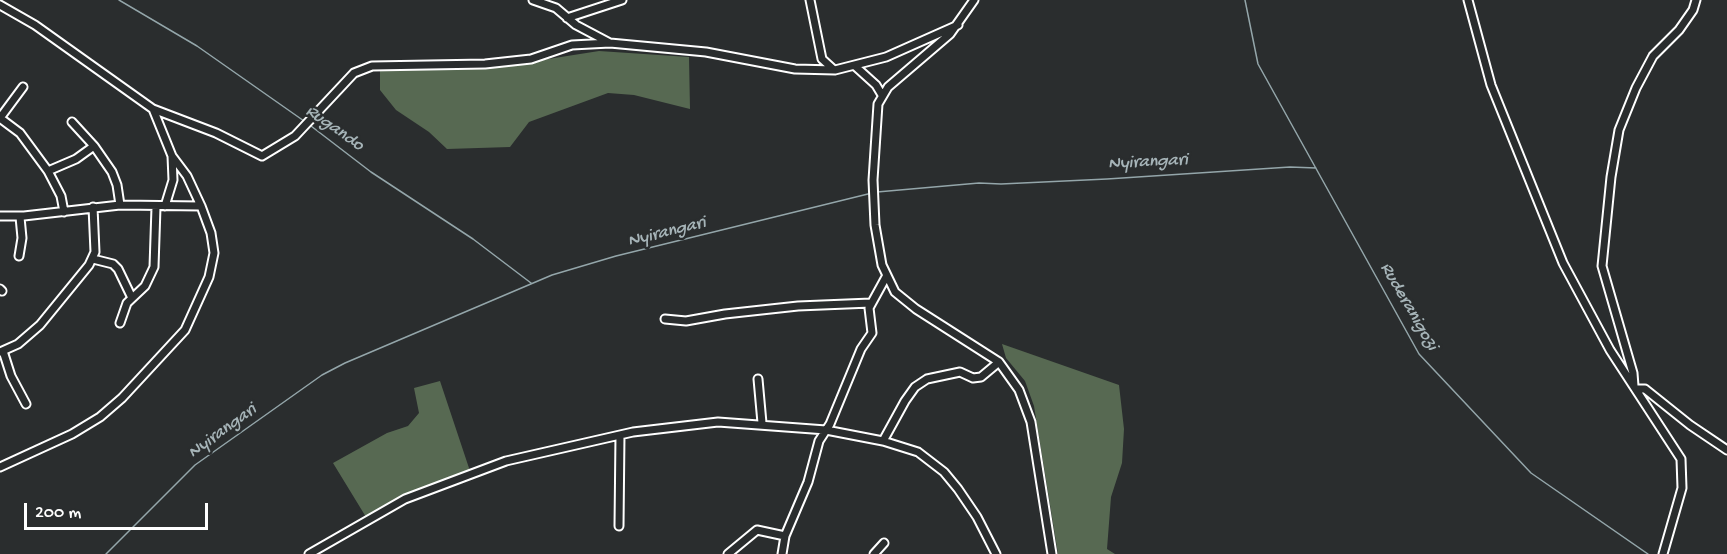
<!DOCTYPE html>
<style>
body{margin:0}
#map{position:relative;width:1727px;height:554px;overflow:hidden;background:#2a2d2e;font-family:"Gochi Hand",sans-serif}
canvas{display:block}
.scale{position:absolute;left:24px;top:503px;width:184px;height:27px;box-sizing:border-box;border:3px solid #fff;border-top:0;padding-left:8px;font-size:18px;line-height:21px;white-space:nowrap;color:#fff;-webkit-text-stroke:4px #2a2d2e;paint-order:stroke}
</style>
<div id="map">
<canvas width="1727" height="554"></canvas>
<div class="scale">200 m</div>
</div>
<script>
const ctx = document.querySelector('canvas').getContext('2d');
ctx.lineJoin = 'round';
function fill(path, color) { ctx.fillStyle = color; ctx.fill(path, 'evenodd'); }
const poly = rows => new Path2D(rows.map(r => 'M' + r).join(''));
function trace(path, color, width, dash) { ctx.strokeStyle = color; ctx.lineWidth = width; ctx.lineCap = dash ? 'butt' : 'round'; ctx.setLineDash(dash || []); ctx.stroke(path); }
function write(font, color, halo, rows, align = 'center') {
  ctx.font = font + ' "Gochi Hand",sans-serif'; ctx.lineWidth = 5; ctx.setLineDash([]); ctx.textBaseline = 'middle'; ctx.strokeStyle = halo; ctx.fillStyle = color; for (const [text, x, y, turn = 0] of rows) {
    ctx.save(); ctx.translate(x, y); ctx.rotate((+turn || 0) * Math.PI / 180); ctx.textAlign = isNaN(turn) ? turn : align; if (halo) ctx.strokeText(text, 0, 0); ctx.fillText(text, 0, 0); ctx.restore();
  }
}
const green = poly([
 [599,51,689,57,690,109,634,95,608,93,529,122,510,147,447,149,429,132,396,110,380,90,380,69,427,66,491,68],
 [1002,344,1119,385,1124,429,1122,463,1111,497,1107,549,1115,554,1058,554,1034,406,1025,381,1006,358],
 [440,381,470,471,421,489,366,517,333,463,387,433,408,426,419,413,414,388]
]);
const stream = poly([
 [119,0,197,46,304,121],
 [1245,0,1258,64,1419,354,1531,473,1648,554],
 [311,126,371,172,473,239,531,283],
 [877,192,979,183,1001,184,1107,179,1290,167,1316,168],
 [106,554,195,465,322,375,345,363,552,275,616,256,872,193]
]);
const minor = poly([
 [533,0,556,8,576,25,610,43],
 [810,0,822,59,833,69],
 [974,0,950,34,888,87,878,104,873,180,875,225,882,265,895,292,916,309,999,362,1019,390,1031,422,1052,554],
 [1468,0,1491,85,1563,263,1610,350,1681,459,1682,488,1663,554],
 [0,5,35,25,153,109,216,133,262,156,295,136,354,73,372,66,485,64,531,59,572,45,610,43,706,52,795,69,835,70,886,57,958,25],
 [567,18,622,0],
 [855,66,876,85,882,95],
 [153,109,172,156,173,180,165,206],
 [0,118,20,133,48,171,61,196,64,212],
 [0,118,23,87],
 [72,122,94,146],
 [48,171,76,159,94,146,112,172,117,185,120,205],
 [0,216,24,216,120,205,201,206],
 [19,256,22,238,20,217],
 [93,259,113,264,118,269,132,298],
 [0,289,2,291],
 [665,319,686,321,725,314,798,306,871,303],
 [120,323,127,303,145,286,154,267,156,207],
 [3,351,11,376,26,404],
 [0,352,18,344,40,325,89,265,95,252,93,207],
 [758,379,762,423],
 [1634,386,1633,373,1602,266,1611,177,1619,130,1636,88,1653,56,1679,30,1693,10,1696,0],
 [1637,389,1645,389,1690,425,1727,450],
 [883,441,905,401,915,387,927,379,960,372,973,378,981,377,999,362],
 [0,467,72,434,100,417,122,398,185,330,209,277,214,253,211,233,201,206,187,176,172,156],
 [619,526,620,435],
 [309,554,405,499,506,461,633,432,718,422,826,430,883,441,918,452,944,472,958,489,977,517,996,554],
 [728,554,757,530,785,536],
 [782,554,785,536,808,482,819,441,830,424,861,349,872,333,869,308,886,277],
 [874,554,884,543]
]);
const waterNames = [
 ["Rugando",334,129,35],
 ["Nyirangari",1148,163,-3],
 ["Nyirangari",667,233,-14],
 ["Ruderanigozi",1408,307,60],
 ["Nyirangari",223,432,-36]
];
fill(green, '#576952');
trace(stream, '#94a6aa', 1.5);
trace(minor, '#fff', 11);
trace(minor, '#2a2d2e', 7);
write('italic 18px', '#a6b4b8', '#2a2d2e', waterNames);
</script>
